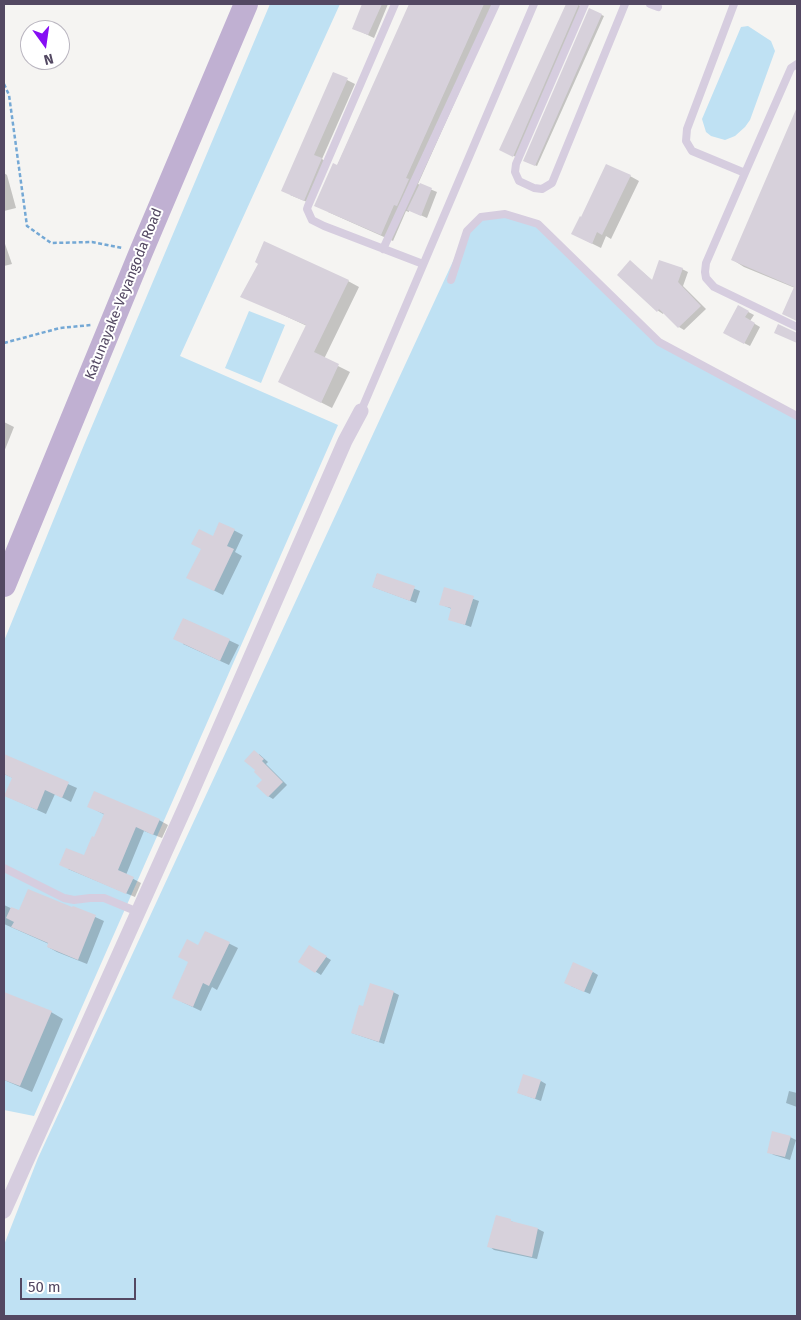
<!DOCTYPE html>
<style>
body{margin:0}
#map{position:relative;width:801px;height:1320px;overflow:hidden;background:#f5f4f2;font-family:"Fira Sans",sans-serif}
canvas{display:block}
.frame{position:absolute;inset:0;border:5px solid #534862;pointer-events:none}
.north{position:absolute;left:20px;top:20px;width:50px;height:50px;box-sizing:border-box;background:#fff;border:1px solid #bab6c0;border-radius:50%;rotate:166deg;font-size:14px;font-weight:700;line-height:20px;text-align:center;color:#534862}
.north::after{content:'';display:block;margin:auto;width:18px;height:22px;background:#860df4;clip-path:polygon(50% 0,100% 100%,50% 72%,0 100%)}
.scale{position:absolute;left:20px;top:1278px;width:116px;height:22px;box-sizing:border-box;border:2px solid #534862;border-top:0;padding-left:6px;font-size:15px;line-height:18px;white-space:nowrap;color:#534862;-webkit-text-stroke:4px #fff;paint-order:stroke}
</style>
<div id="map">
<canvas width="801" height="1320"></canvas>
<div class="frame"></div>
<div class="north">N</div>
<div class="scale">50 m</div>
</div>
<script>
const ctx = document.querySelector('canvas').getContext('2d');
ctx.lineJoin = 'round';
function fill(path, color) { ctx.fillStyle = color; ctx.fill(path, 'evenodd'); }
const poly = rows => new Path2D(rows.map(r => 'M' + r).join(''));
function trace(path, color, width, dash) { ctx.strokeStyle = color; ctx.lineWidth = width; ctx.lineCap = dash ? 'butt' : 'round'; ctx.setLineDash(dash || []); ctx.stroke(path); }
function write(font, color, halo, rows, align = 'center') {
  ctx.font = font + ' "Fira Sans",sans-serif'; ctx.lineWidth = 4; ctx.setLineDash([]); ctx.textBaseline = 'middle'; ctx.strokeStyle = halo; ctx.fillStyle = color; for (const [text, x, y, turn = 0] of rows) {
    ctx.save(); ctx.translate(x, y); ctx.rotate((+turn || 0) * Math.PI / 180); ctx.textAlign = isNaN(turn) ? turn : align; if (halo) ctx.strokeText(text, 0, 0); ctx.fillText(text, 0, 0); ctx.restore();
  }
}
const green = poly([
 [270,4,340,4,180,356,338,425,34,1116,4,1110,4,641,84,445],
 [748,26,771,41,775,51,750,120,745,127,735,136,725,140,711,136,706,132,702,119,741,27],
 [505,214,538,224,659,342,797,416,797,1316,4,1316,4,1245,38,1158,467,231,481,217],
 [249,311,285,325,261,383,225,368]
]);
const shadow = poly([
 [363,4,388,4,374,38,353,28],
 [410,4,499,4,418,184,437,192,427,218,409,210,409,212,406,211,393,241,328,212,337,166],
 [567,4,576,4,581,6,516,157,501,150],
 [590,10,604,16,537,166,527,162],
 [333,73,355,84,322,159,329,164,312,204,290,195],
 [797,111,797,321,784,313,795,288,744,267,733,260],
 [4,173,7,175,16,208,4,211],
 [630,176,639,181,611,239,606,236,601,248,581,238,582,218],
 [4,241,12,264,4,266],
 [631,262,653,281,682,269,688,272,683,286,706,309,684,330,679,327,664,312,663,314,657,310],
 [348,281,359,287,324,359,350,372,332,408,289,386,307,326,242,296],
 [739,307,754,315,750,321,760,327,750,346,730,336],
 [4,422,14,427,4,452],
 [220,523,243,535,235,552,242,556,223,595,197,582],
 [377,574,420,591,416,603,373,587],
 [445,589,479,601,471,627,449,619,452,609,440,604],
 [184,619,239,645,229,665,183,644],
 [259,754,268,762,266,764,287,785,273,799,268,796],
 [4,756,77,788,71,802,55,794,46,814,6,796,13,778,4,774],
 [88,806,159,820,168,825,162,838,144,831,126,875,141,883,135,897,68,869,84,857,95,839,105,815],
 [4,905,19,912,73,909,73,907,104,921,87,964,57,952,48,947,49,944,4,924],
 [206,932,238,948,217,990,212,987,201,1011,182,1002,199,946],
 [310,947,331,960,321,975,300,962],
 [593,972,598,975,590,994,571,986],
 [393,992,399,995,384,1044,352,1033,364,1008],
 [4,993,51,1012,63,1019,32,1092,4,1080],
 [541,1081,546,1084,541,1101,519,1093],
 [789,1091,797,1093,797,1107,786,1103],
 [790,1137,796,1140,790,1160,774,1155,768,1152],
 [511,1221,517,1224,538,1229,544,1232,537,1259,494,1250,489,1246]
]);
const building = poly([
 [362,4,382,4,368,35,352,29],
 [409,4,484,4,406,178,409,179,397,206,394,205,381,235,314,206,333,163,337,165],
 [566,4,579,4,513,157,499,150],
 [589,8,602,14,535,166,523,161],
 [333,72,348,78,314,155,322,158,304,201,281,191],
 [797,107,797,321,782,314,794,287,731,260],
 [606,164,631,175,602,235,597,232,592,244,571,234,580,216,581,217],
 [420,183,432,188,421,216,407,210],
 [264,241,349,280,314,352,339,364,321,403,278,382,306,325,240,297,258,264,255,262],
 [630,260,652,280,659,260,683,268,678,282,701,306,678,328,659,309,657,312,617,275],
 [738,305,749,311,745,317,755,323,744,344,723,333],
 [778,324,797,333,797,343,774,333],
 [219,522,235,529,227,546,234,549,214,591,186,578,201,549,191,544,199,529,213,536],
 [377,573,415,586,410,601,372,587],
 [444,587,474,596,465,625,448,620,451,608,439,605],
 [183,618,230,639,220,661,173,639],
 [254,750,264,759,262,761,283,782,268,797,256,786,262,780,254,772,255,770,244,761],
 [4,754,69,782,62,798,45,790,37,810,4,796,12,778,4,774],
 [94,791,160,819,153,835,136,827,118,870,134,877,126,894,59,865,66,848,84,855,92,836,94,837,104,814,87,807],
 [28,889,72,907,73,906,96,915,78,960,47,947,48,943,11,927,14,922,6,918,11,907,19,910],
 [205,931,230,942,209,986,203,983,193,1007,172,998,188,962,178,957,187,939,198,945],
 [309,945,327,956,315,973,298,962],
 [573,962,593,971,584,992,564,983],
 [370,983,394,991,379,1042,351,1033,359,1005,363,1006],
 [4,992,52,1011,20,1086,4,1080],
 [523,1074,541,1080,535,1099,517,1093],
 [772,1131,791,1136,785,1157,767,1153],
 [496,1215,511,1219,511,1221,538,1228,532,1257,487,1247]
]);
const path = poly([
 [4,84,9,95,27,226,51,243,92,242,122,248],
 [4,343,60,328,91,325]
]);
const lane = poly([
 [395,4,308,206,307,209,312,220,324,226,423,264],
 [585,4,516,164,515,172,519,181,534,188,542,189,552,183,625,4],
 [650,4,658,7],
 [734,4,687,129,686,141,692,151,745,173,791,68,797,64],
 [745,173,706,263,705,272,706,278,714,287,797,327],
 [383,249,496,4],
 [451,280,467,231,481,217,505,214,538,224,659,342,797,416],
 [361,411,534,4],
 [4,868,64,898,74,900,90,898,104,898,138,912]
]);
const street = poly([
 [4,1211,187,803,345,441,361,411]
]);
const primary = poly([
 [4,585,141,252,246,4]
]);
const streetNames = [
 ["Katunayake-Veyangoda Road",124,294,-68]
];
fill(green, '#bfe1f3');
fill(shadow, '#0003');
fill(building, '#d7d1db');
trace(path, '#74a8d5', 2.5, [4, 2.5]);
trace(lane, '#d6cddf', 8);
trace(street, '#d6cddf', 15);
trace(primary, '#c0b0d2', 24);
write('14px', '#534862', '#fff', streetNames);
</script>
